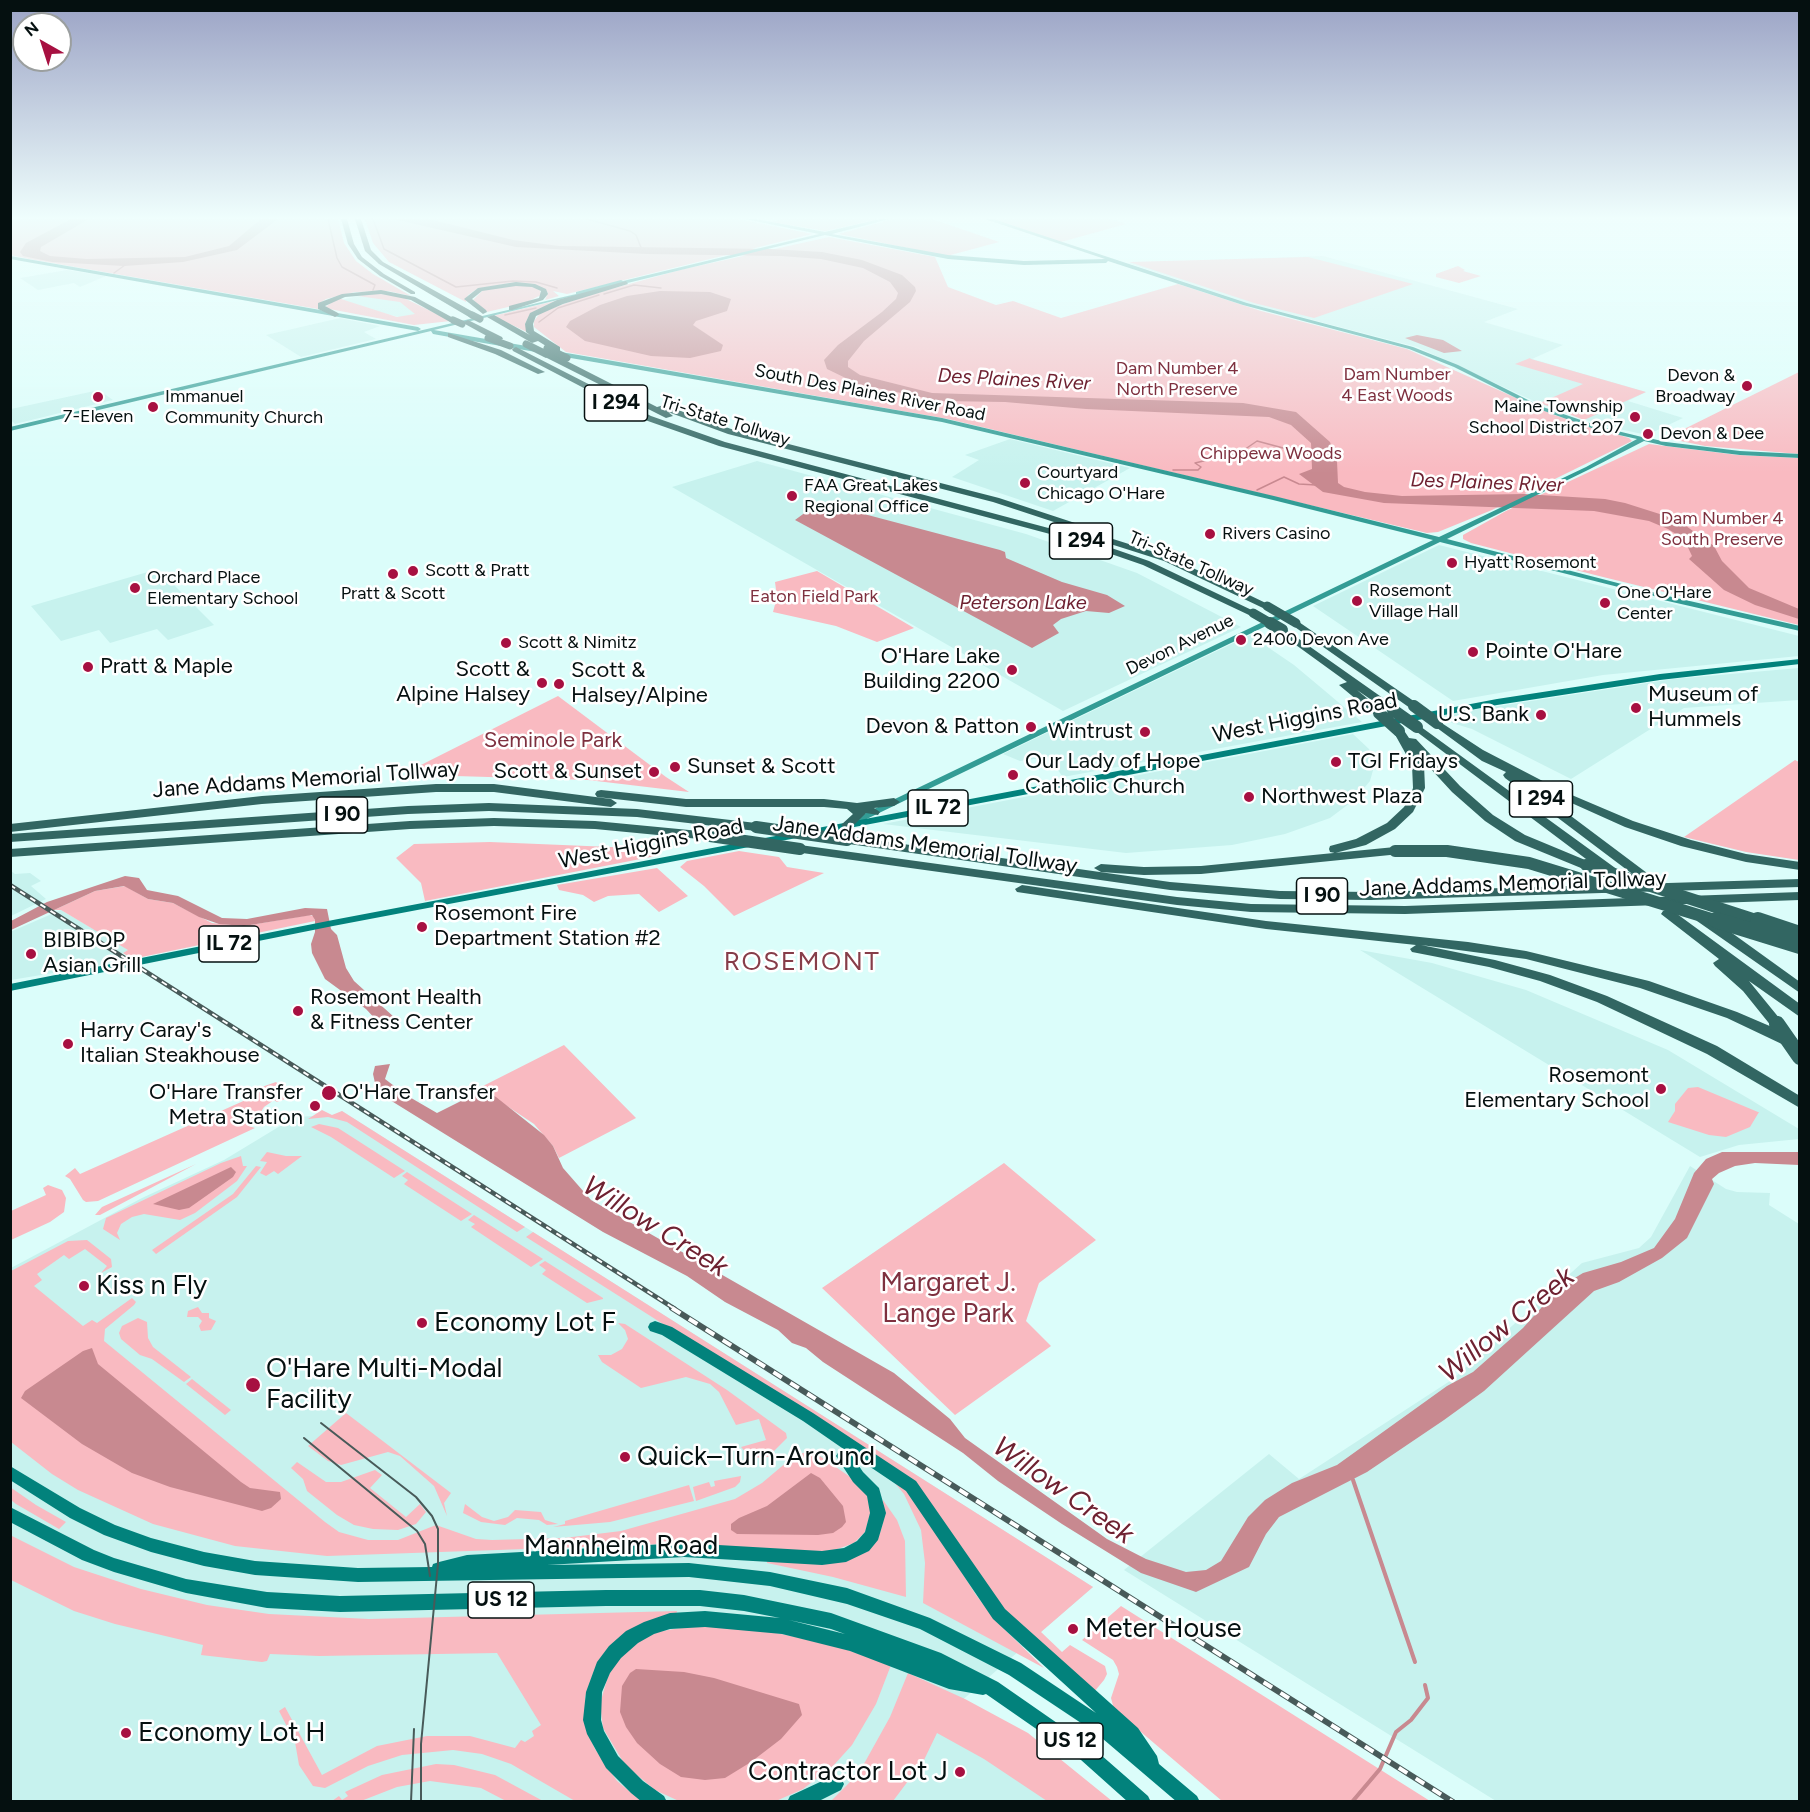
<!DOCTYPE html>
<meta charset="utf-8">
<style>
body{margin:0}
#map{position:relative;width:1810px;height:1812px;overflow:hidden;background:#dbfdfa;font-family:Figtree,sans-serif}
canvas{display:block}
.frame{position:absolute;inset:0;border:12px solid #051010;pointer-events:none}
.north{position:absolute;left:12px;top:12px;width:60px;height:60px;box-sizing:border-box;background:#fff;border:2px solid #9b9f9f;border-radius:50%;rotate:321deg;font-size:16px;font-weight:700;line-height:24px;text-align:center;color:#051010}
.north::after{content:'';display:block;margin:auto;width:21px;height:27px;background:#a71041;clip-path:polygon(50% 0,100% 100%,50% 72%,0 100%)}
</style>
<div id="map">
<canvas width="1810" height="1812"></canvas>
<div class="frame"></div>
<div class="north">N</div>
</div>
<script>
const ctx = document.querySelector('canvas').getContext('2d');
ctx.lineJoin = 'round';
function fill(path, color) { ctx.fillStyle = color; ctx.fill(path, 'evenodd'); }
const poly = rows => new Path2D(rows.map(r => 'M' + r).join(''));
function trace(path, color, width, dash) { ctx.strokeStyle = color; ctx.lineWidth = width; ctx.lineCap = dash ? 'butt' : 'round'; ctx.setLineDash(dash || []); ctx.stroke(path); }
function write(font, color, halo, rows, align = 'center') {
  ctx.font = font + ' Figtree,sans-serif'; ctx.lineWidth = 5; ctx.setLineDash([]); ctx.textBaseline = 'middle'; ctx.strokeStyle = halo; ctx.fillStyle = color; for (const [text, x, y, turn = 0] of rows) {
    ctx.save(); ctx.translate(x, y); ctx.rotate((+turn || 0) * Math.PI / 180); ctx.textAlign = isNaN(turn) ? turn : align; if (halo) ctx.strokeText(text, 0, 0); ctx.fillText(text, 0, 0); ctx.restore();
  }
}
const built = poly([
 [1323,256,1518,309,1484,322,1563,345,1532,359,1646,392,1628,401,1683,418,1647,435,1605,426,1538,403,1417,347,1247,303,1128,263],
 [67,270,106,276,80,287,74,283,38,290,20,278],
 [382,295,403,300,426,323,332,302,358,296],
 [340,318,380,326,364,332,376,339,301,357,266,335],
 [99,390,113,400,15,424,11,420,11,409],
 [1010,439,1130,468,1053,511,952,477,979,460,965,455],
 [757,461,1026,534,1137,573,1241,627,1063,711,672,487],
 [1439,545,1799,636,1799,656,1603,675,1453,701,1313,606],
 [158,569,214,625,168,640,157,629,110,643,99,630,61,641,31,606],
 [1250,635,1294,665,1362,722,1063,777,1048,757,1020,761,1003,754],
 [1799,668,1799,700,1684,708,1571,779,1472,729,1452,723,1441,715,1673,679],
 [1353,734,1369,749,1375,763,1370,781,1354,800,1330,818,1285,834,1232,845,1126,853,883,824],
 [11,871,15,874,30,873,41,881,31,886,46,899,11,916],
 [61,910,129,950,104,962,107,964,11,980,10,932],
 [1360,950,1432,963,1526,990,1668,1050,1799,1129,1799,1139,1739,1145,1700,1157],
 [342,1111,1093,1587,952,1709,1088,1801,11,1802,11,1268,142,1198,224,1160,295,1117,334,1115],
 [1690,1166,1726,1189,1737,1192,1770,1193,1769,1205,1799,1224,1799,1801,1496,1801,1124,1570,1269,1454,1299,1479,1453,1379,1582,1263,1639,1248,1651,1237]
]);
const green = poly([
 [10,219,338,219,344,243,356,261,373,274,411,296,388,291,355,292,326,299,320,303,318,309,29,259,11,255],
 [365,219,737,219,812,234,567,294,553,291,559,296,545,300,548,293,544,288,510,283,477,289,468,295,466,302,389,262,373,243],
 [784,219,879,219,825,231,773,222],
 [894,219,932,219,999,242,947,256,839,234],
 [992,219,1111,219,1126,224,1061,242],
 [829,237,935,257,948,287,996,305,1013,301,1061,318,1178,284,1261,311,1407,349,1554,415,1629,438,1632,441,1492,510,1438,532,1427,533,948,419,566,352,534,327,534,321,540,313,582,297,680,270],
 [1308,257,1413,284,1314,318,1254,303,1129,262],
 [1458,266,1465,270,1463,271,1481,276,1459,283,1436,277,1436,274],
 [507,285,530,286,540,290,541,295,525,303,487,312,473,300,483,290],
 [371,293,400,296,451,321,414,325,324,308,338,298,397,317,415,314,400,302,358,296],
 [567,298,529,316,525,324,529,333,493,316],
 [1530,358,1531,359,1646,392,1584,420,1540,403,1583,384,1515,364],
 [1799,372,1799,454,1705,446,1666,438],
 [1649,444,1738,455,1799,458,1799,625,1599,576,1471,543,1463,539,1463,535,1506,511],
 [817,571,914,628,877,642,836,626,773,612,777,597,775,582],
 [558,696,666,777,689,792,588,780,422,775,415,768],
 [1795,760,1799,762,1799,860,1746,852,1684,837],
 [490,842,635,848,653,850,656,856,425,901,421,883,396,858,414,844],
 [739,851,779,857,787,867,824,873,734,916,704,886,680,867,687,861],
 [657,868,688,896,659,912,639,894,608,896,594,902,583,895,559,890,557,885],
 [125,886,148,899,173,903,212,923,244,926,309,915,314,916,315,921,132,959,123,953,128,950,61,910,54,910,95,891],
 [564,1045,636,1118,559,1158,553,1146,534,1124,483,1090,483,1086],
 [276,1082,279,1085,268,1091,271,1096,284,1089,288,1094,282,1097,288,1098,277,1102,274,1100,264,1107,254,1123,249,1126,255,1128,98,1201,86,1202,83,1200,70,1179,65,1176,75,1168,80,1174,259,1094,256,1089],
 [1698,1087,1758,1112,1759,1112,1750,1127,1726,1137,1709,1135,1668,1122,1675,1111,1675,1104,1688,1088],
 [322,1110,332,1115,342,1111,525,1227,517,1232,347,1122,328,1117,308,1119],
 [319,1124,338,1128,405,1171,394,1178,331,1137,311,1127],
 [267,1152,286,1156,302,1156,278,1174,274,1171,266,1176,260,1173,267,1162,260,1161],
 [241,1156,243,1166,247,1166,237,1181,195,1213,180,1220,144,1214,132,1217,121,1224,117,1233,120,1240,103,1229,106,1218,221,1163],
 [1004,1163,1096,1240,1039,1283,1026,1321,1051,1346,955,1415,822,1288],
 [196,1164,100,1215,95,1215,102,1207],
 [256,1166,261,1167,237,1197,156,1254,152,1250,233,1194],
 [407,1172,472,1214,461,1221,404,1184,408,1180,402,1176],
 [48,1185,62,1190,66,1198,64,1212,50,1222,11,1240,11,1211,46,1195,43,1188],
 [474,1215,543,1259,531,1267,471,1227,475,1224,468,1220],
 [533,1232,1093,1587,1041,1632,1062,1652,1070,1645,1105,1666,1107,1674,1104,1680,1094,1692,1009,1616,918,1486,526,1237],
 [87,1240,111,1259,112,1267,101,1273,107,1266,85,1249,69,1259,64,1255,37,1274,42,1280,34,1286,83,1326,92,1320,97,1323,132,1298,136,1302,134,1305,105,1329,104,1341,325,1522,339,1532,368,1540,398,1540,436,1525,476,1539,492,1540,564,1538,621,1531,735,1499,762,1483,794,1456,806,1452,817,1454,856,1481,868,1496,871,1511,865,1532,854,1543,829,1552,668,1544,327,1556,235,1546,153,1524,78,1490,52,1474,11,1442,11,1271,68,1241],
 [545,1261,603,1298,603,1299,587,1303,542,1274,546,1270,539,1265],
 [198,1307,202,1313,209,1313,209,1318,216,1321,211,1330,201,1331,199,1326,202,1321,198,1317,187,1317,188,1311],
 [138,1318,147,1322,148,1338,153,1347,191,1377,184,1382,152,1359,140,1355,121,1339,119,1333,122,1326],
 [618,1323,625,1324,727,1390,786,1433,787,1438,768,1457,751,1458,741,1447,766,1440,759,1419,736,1425,719,1392,710,1384,686,1377,641,1388,602,1362,598,1355,611,1355,622,1349,628,1339,625,1330],
 [192,1379,231,1410,225,1415,186,1384],
 [346,1413,451,1493,444,1503,447,1516,434,1486,400,1456,388,1452,341,1465,328,1461,308,1446],
 [297,1462,326,1482,341,1482,375,1470,382,1475,370,1488,406,1517,420,1504,426,1512,416,1524,398,1530,373,1529,354,1525,337,1515,307,1491,303,1479,291,1468],
 [892,1474,917,1502,976,1595,996,1621,1044,1668,923,1603,925,1563,921,1530,904,1494,889,1476],
 [741,1476,740,1482,735,1487,696,1501,693,1487,709,1482,711,1487,715,1486,714,1481],
 [689,1485,694,1501,610,1522,553,1527,565,1524,565,1521],
 [10,1487,36,1505,66,1522,59,1529,16,1504,11,1500],
 [883,1500,897,1520,905,1541,906,1597,833,1577,767,1563,767,1560,816,1564,880,1533,883,1523],
 [465,1504,482,1517,494,1521,508,1517,515,1510,541,1512,545,1520,558,1524,547,1525,539,1520,517,1518,505,1525,481,1522,463,1513],
 [10,1535,74,1567,141,1589,207,1605,269,1614,369,1619,677,1611,676,1615,595,1668,585,1697,589,1736,595,1749,617,1781,641,1801,575,1801,511,1764,482,1754,453,1750,402,1755,368,1766,325,1788,313,1786,299,1765,295,1742,279,1711,285,1707,322,1775,377,1746,427,1736,470,1736,515,1748,521,1740,525,1742,534,1736,532,1731,541,1725,497,1653,319,1656,270,1654,267,1661,262,1662,201,1655,203,1645,115,1624,74,1611,11,1580],
 [1121,1606,1430,1801,1222,1801,1114,1709,1111,1698,1119,1674,1117,1667,1113,1660,1082,1640],
 [699,1625,756,1629,796,1637,836,1646,891,1665,876,1704,852,1745,833,1766,803,1789,776,1801,681,1802,655,1790,625,1765,603,1728,600,1704,608,1676,616,1662,639,1640,656,1632],
 [908,1673,965,1699,1028,1733,1112,1801,1047,1801,984,1759,937,1733,924,1760,893,1801,831,1801,854,1778,865,1762,890,1717],
 [436,1764,454,1765,495,1775,543,1801,506,1801,481,1788,430,1781,397,1787,361,1801,332,1801,339,1796,342,1800,348,1796,345,1792,382,1775]
]);
const water = poly([
 [71,219,89,219,41,247,40,251,50,256,87,259,185,257,229,246,261,219,278,219,237,250,183,262,124,266,52,262,23,256,20,252,26,243],
 [393,219,433,220,513,240,559,246,770,249,822,252,862,260,902,275,915,287,916,291,910,302,864,341,848,361,848,367,860,375,932,393,1243,403,1296,412,1330,442,1337,461,1338,483,1344,487,1365,492,1402,496,1524,494,1605,499,1625,503,1666,516,1686,526,1714,546,1722,561,1749,588,1799,609,1799,619,1755,605,1724,590,1689,559,1692,556,1684,539,1668,529,1649,521,1594,511,1384,503,1323,492,1299,474,1312,469,1311,443,1291,425,1269,417,1086,409,1005,402,940,401,858,384,827,369,824,360,838,345,882,312,896,299,898,293,890,282,863,268,821,259,781,256,647,254,516,247],
 [660,291,710,292,731,299,727,311,696,321,693,325,723,345,721,351,690,358,651,356,585,341,566,327,570,321,600,305,627,296],
 [1417,335,1443,340,1462,351,1444,353,1405,338],
 [830,505,1000,550,1005,552,1006,558,1062,582,1107,595,1125,606,1109,613,1086,611,1061,619,1053,625,1059,633,1032,648,795,520,814,506],
 [125,876,139,878,147,890,178,896,222,918,247,919,305,908,327,909,331,929,337,935,346,968,354,981,394,1017,396,1029,380,1030,379,1023,366,1009,325,979,312,953,311,944,315,932,315,920,312,915,244,926,219,924,199,917,173,903,148,899,124,886,95,891,11,930,11,921,47,902],
 [390,1064,385,1079,406,1095,437,1113,483,1090,496,1097,544,1135,553,1146,563,1168,591,1200,894,1373,950,1419,965,1438,1107,1539,1146,1559,1186,1572,1206,1570,1221,1561,1248,1517,1265,1500,1292,1483,1337,1465,1447,1386,1473,1372,1523,1328,1560,1287,1583,1273,1621,1262,1654,1248,1675,1219,1694,1173,1706,1159,1722,1152,1799,1152,1799,1165,1755,1163,1735,1166,1719,1173,1712,1179,1714,1184,1687,1238,1662,1258,1619,1282,1594,1291,1484,1391,1444,1420,1367,1472,1279,1517,1266,1534,1249,1567,1196,1592,1141,1573,1062,1524,998,1481,963,1453,823,1362,806,1348,792,1343,778,1330,725,1302,687,1276,603,1232,377,1092,373,1074,375,1066],
 [231,1167,236,1172,233,1177,189,1208,179,1210,153,1204],
 [92,1348,98,1364,241,1482,250,1488,280,1492,281,1499,271,1508,262,1511,170,1487,132,1473,82,1444,21,1398,25,1391,83,1351],
 [811,1473,820,1478,843,1506,846,1522,842,1527,833,1533,818,1535,737,1534,731,1530,731,1524,739,1518,767,1506],
 [636,1669,684,1672,714,1678,799,1704,802,1715,781,1739,751,1762,725,1778,705,1780,681,1777,660,1764,637,1743,626,1727,620,1712,622,1686,630,1673]
]);
const streamFar1 = poly([
 [328,219,337,258,342,267,375,285,373,290],
 [373,219,384,249,456,287,513,281,536,282,557,288],
 [587,219,630,231,636,235,642,250],
 [114,273,125,265],
 [604,294,634,285,661,288],
 [505,315,536,308],
 [539,322,558,308,599,295],
 [1173,470,1198,470,1201,467,1195,463,1241,452,1257,441,1313,456],
 [1257,490,1284,477,1299,484,1316,485]
]);
const stream = poly([
 [1353,1480,1415,1662],
 [1352,1802,1380,1769,1396,1732,1411,1720,1428,1698,1425,1685]
]);
const secondary = poly([
 [745,219,756,219,825,232,880,219,889,219,832,234,948,255,1024,261,1105,259,985,219,993,219,1247,303,1413,347,1458,365,1540,406,1601,427,1642,437,1646,435,1648,436,1649,438,1666,442,1740,451,1800,454,1800,458,1740,455,1666,446,1644,441,1590,469,1447,539,1672,597,1800,626,1800,631,1659,599,1658,597,1440,542,848,828,843,825,845,823,1433,540,1273,500,942,422,472,341,433,334,431,331,10,431,10,427,576,294,576,292,621,280,623,281,819,234,745,219],
 [825,235,948,259,1024,265,1106,263,1108,261,1243,305,1409,349,1454,367,1536,408,1597,430,1637,439,1586,467,1439,537,1274,496,942,418,434,330,825,235],
 [10,256,418,327,421,329,418,331,10,259,10,256]
]);
const primary = poly([
 [1800,659,1800,664,1660,680,1497,705,333,926,10,991,10,984,333,920,1497,699,1660,674,1800,659],
 [655,1321,672,1327,813,1413,916,1481,1005,1609,1138,1728,1157,1756,1159,1764,1197,1796,1200,1802,1177,1802,1096,1733,1009,1675,920,1629,847,1604,770,1586,689,1577,358,1582,255,1575,204,1566,151,1552,104,1535,70,1518,10,1480,10,1466,80,1508,115,1525,151,1538,204,1552,255,1561,358,1568,432,1567,433,1564,439,1562,467,1555,684,1543,822,1551,844,1548,857,1541,865,1532,870,1513,867,1496,853,1482,836,1456,839,1451,845,1450,803,1421,662,1335,650,1331,648,1327,650,1323,655,1321],
 [851,1454,906,1491,993,1619,1096,1713,1021,1663,930,1618,847,1588,770,1572,689,1563,547,1565,684,1557,822,1565,846,1562,869,1551,878,1540,886,1513,879,1488,863,1472,851,1454],
 [10,1507,94,1550,114,1558,186,1579,267,1592,340,1596,606,1590,700,1590,744,1595,831,1613,941,1653,998,1682,1093,1748,1148,1796,1151,1802,1128,1802,1081,1760,986,1694,983,1695,949,1689,850,1651,782,1634,705,1627,670,1629,654,1634,638,1643,621,1658,610,1673,602,1692,601,1720,604,1731,618,1756,643,1781,664,1796,667,1802,642,1802,631,1793,606,1768,587,1734,583,1720,586,1692,597,1662,609,1646,626,1631,644,1622,670,1613,705,1611,780,1618,744,1611,700,1606,606,1606,340,1612,267,1608,186,1593,114,1572,82,1560,10,1522,10,1507],
 [789,1620,831,1629,845,1634,789,1620],
 [835,1775,841,1778,844,1784,841,1790,817,1802,787,1802,790,1796,835,1775]
]);
const motorway = poly([
 [341,219,347,219,354,244,362,257,384,274,415,292,415,294,411,294,380,276,358,259,348,244,341,219],
 [355,219,361,219,371,250,383,262,475,313,475,317,469,317,379,264,365,251,355,219],
 [626,281,628,284,563,304,536,316,533,324,534,331,560,347,560,351,554,351,538,341,532,343,487,317,494,315,530,335,526,332,525,324,530,313,557,300,626,281],
 [516,282,535,284,546,289,548,294,543,300,512,310,509,310,509,306,539,298,541,291,532,287,516,286,482,291,472,299,486,310,487,312,483,314,464,299,478,288,516,282],
 [381,290,415,297,457,320,450,322,411,300,381,294,345,297,325,306,338,313,339,315,335,317,318,309,318,303,342,294,381,290],
 [468,320,502,337,503,339,496,341,465,324,464,322,468,320],
 [448,333,501,350,545,372,538,374,495,354,448,337,448,333],
 [516,347,651,416,725,442,1071,534,1149,561,1258,613,1253,616,1249,615,1143,565,1065,538,719,446,645,420,513,351,512,349,516,347],
 [543,352,549,352,657,407,664,405,734,430,999,498,1075,523,1075,527,1170,557,1272,606,1267,609,1263,608,1164,561,1060,528,1060,524,993,502,728,434,668,412,673,416,666,418,543,356,543,352],
 [1296,620,1418,704,1418,708,1410,708,1292,625,1291,623,1296,620],
 [1282,627,1397,708,1397,712,1389,712,1357,690,1385,713,1379,716,1375,715,1339,685,1347,682,1278,632,1278,628,1282,627],
 [1437,720,1483,750,1560,790,1633,821,1691,840,1746,854,1800,862,1800,870,1746,862,1681,846,1625,827,1527,783,1651,876,1644,880,1639,879,1505,778,1503,775,1506,772,1482,761,1433,725,1431,723,1433,721,1437,720],
 [1417,724,1618,870,1620,873,1618,876,1608,876,1591,863,1591,868,1581,868,1515,841,1485,821,1452,792,1418,755,1424,765,1425,788,1413,812,1395,829,1366,845,1335,853,1330,852,1329,849,1330,846,1356,839,1387,823,1404,807,1409,799,1413,788,1412,765,1393,731,1399,728,1403,729,1409,738,1416,739,1460,786,1493,815,1525,835,1590,862,1413,729,1411,727,1413,725,1417,724],
 [436,784,494,784,611,799,617,803,611,807,494,792,436,792,262,804,10,832,10,824,262,796,436,784],
 [601,790,686,799,824,799,857,803,894,798,900,802,894,806,874,808,880,812,878,815,866,813,851,828,847,829,841,825,853,814,847,809,824,807,686,807,597,797,595,794,597,791,601,790],
 [489,803,637,809,756,823,762,827,756,831,637,817,489,811,408,814,10,842,10,834,408,806,489,803],
 [494,818,595,821,710,832,716,836,710,840,595,829,494,826,410,829,10,857,10,849,410,821,494,818],
 [847,836,1170,882,1280,891,1371,892,1800,879,1800,887,1371,900,1280,899,1170,890,842,843,841,840,847,836],
 [800,845,1177,897,1251,904,1405,906,1800,892,1800,900,1405,914,1251,912,1177,905,795,852,794,849,795,846,800,845],
 [1395,847,1400,848,1401,851,1400,854,1201,874,1144,875,1101,872,1094,868,1101,864,1144,867,1201,866,1395,847],
 [1022,885,1266,921,1468,942,1526,951,1649,981,1737,1012,1772,1027,1743,991,1715,966,1713,963,1719,959,1661,914,1663,911,1673,911,1800,1004,1800,1017,1749,981,1784,1024,1782,1027,1772,1028,1796,1038,1798,1042,1796,1046,1786,1046,1727,1018,1640,988,1526,959,1421,945,1495,960,1550,975,1607,996,1717,1046,1800,1096,1800,1108,1707,1054,1597,1002,1540,981,1489,967,1412,952,1410,949,1416,945,1266,929,1017,892,1015,889,1022,885],
 [1702,914,1707,915,1800,982,1800,993,1697,921,1695,918,1702,914]
]);
const tram = poly([
 [321,1423,416,1497,432,1516,438,1529,438,1564,421,1744,421,1802],
 [304,1438,417,1531,425,1544,430,1576],
 [411,1802,414,1729]
]);
const railFar1 = poly([
 [10,885,675,1309]
]);
const rail = poly([
 [672,1308,1453,1802]
]);
const motorwayBridgeFar3 = poly([
 [472,315,480,319],
 [453,320,462,324],
 [488,338,510,346],
 [526,344,546,354],
 [547,348,567,358]
]);
const motorwayBridgeFar2 = poly([
 [1267,606,1296,623],
 [1253,613,1272,624]
]);
const motorwayBridgeFar1 = poly([
 [1270,623,1282,630],
 [1414,706,1437,723],
 [1393,710,1417,727],
 [1379,713,1399,731],
 [756,827,847,840],
 [710,836,800,849],
 [1395,851,1447,851,1529,863,1721,922],
 [1586,865,1762,922]
]);
const motorwayBridge = poly([
 [1716,920,1800,946],
 [1758,920,1800,934],
 [1777,1024,1800,1057]
]);
const markers = [
 [1747,386,6,"#a71041"],
 [98,397,6,"#a71041"],
 [153,407,6,"#a71041"],
 [1635,417,6,"#a71041"],
 [1648,434,6,"#a71041"],
 [1025,483,6,"#a71041"],
 [792,496,6,"#a71041"],
 [1210,534,6,"#a71041"],
 [1452,563,6,"#a71041"],
 [413,571,6,"#a71041"],
 [393,574,6,"#a71041"],
 [135,588,6,"#a71041"],
 [1357,601,6,"#a71041"],
 [1605,603,6,"#a71041"],
 [1241,640,6,"#a71041"],
 [506,643,6,"#a71041"],
 [1473,652,6,"#a71041"],
 [88,667,6,"#a71041"],
 [1012,670,6,"#a71041"],
 [542,683,6,"#a71041"],
 [559,684,6,"#a71041"],
 [1636,708,6,"#a71041"],
 [1541,715,6,"#a71041"],
 [1031,727,6,"#a71041"],
 [1145,732,6,"#a71041"],
 [1336,762,6,"#a71041"],
 [675,767,6,"#a71041"],
 [654,772,6,"#a71041"],
 [1013,775,6,"#a71041"],
 [1249,797,6,"#a71041"],
 [422,927,6,"#a71041"],
 [31,954,6,"#a71041"],
 [298,1011,6,"#a71041"],
 [68,1044,6,"#a71041"],
 [1661,1089,6,"#a71041"],
 [329,1093,8,"#a71041"],
 [315,1106,6,"#a71041"],
 [84,1286,6,"#a71041"],
 [422,1323,6,"#a71041"],
 [253,1385,8,"#a71041"],
 [625,1457,6,"#a71041"],
 [1073,1629,6,"#a71041"],
 [126,1733,6,"#a71041"],
 [960,1772,6,"#a71041"]
];
const farParknames = [
 ["Dam Number 4",1177,369],
 ["North Preserve",1177,390],
 ["Dam Number",1397,375],
 ["4 East Woods",1397,396],
 ["Chippewa Woods",1271,454],
 ["Dam Number 4",1722,519],
 ["South Preserve",1722,540],
 ["Eaton Field Park",814,597]
];
const farPoinames = [
 ["Devon &",1735,376,"right"],
 ["Broadway",1735,397,"right"],
 ["Immanuel",165,397],
 ["Community Church",165,418],
 ["Maine Township",1623,407,"right"],
 ["School District 207",1623,428,"right"],
 ["7-Eleven",98,417,"center"],
 ["Devon & Dee",1660,434],
 ["Courtyard",1037,473],
 ["Chicago O'Hare",1037,494],
 ["FAA Great Lakes",804,486],
 ["Regional Office",804,507],
 ["Rivers Casino",1222,534],
 ["Hyatt Rosemont",1464,563],
 ["Scott & Pratt",425,571],
 ["Orchard Place",147,578],
 ["Elementary School",147,599],
 ["Rosemont",1369,591],
 ["Village Hall",1369,612],
 ["One O'Hare",1617,593],
 ["Center",1617,614],
 ["Pratt & Scott",393,594,"center"],
 ["2400 Devon Ave",1253,640],
 ["Scott & Nimitz",518,643]
];
const farStreetnames = [
 ["South Des Plaines River Road",870,393,11],
 ["Tri-State Tollway",725,421,17],
 ["Tri-State Tollway",1191,564,24],
 ["Devon Avenue",1180,645,-26]
];
const farWaternames = [
 ["Des Plaines River",1014,380,3],
 ["Des Plaines River",1487,483,2],
 ["Peterson Lake",1023,603]
];
const shields = [
 [616,403,63],
 [1081,541,63],
 [1541,799,63],
 [938,808,60],
 [342,815,51],
 [1322,896,51],
 [229,944,60],
 [501,1600,66],
 [1070,1741,66]
];
const shieldNames = [
 ["I 294",616,403],
 ["I 294",1081,541],
 ["I 294",1541,799],
 ["IL 72",938,808],
 ["I 90",342,815],
 ["I 90",1322,896],
 ["IL 72",229,944],
 ["US 12",501,1600],
 ["US 12",1070,1741]
];
const poiNames = [
 ["Pointe O'Hare",1485,652],
 ["O'Hare Lake",1000,657,"right"],
 ["Building 2200",1000,682,"right"],
 ["Pratt & Maple",100,667],
 ["Scott &",530,670,"right"],
 ["Alpine Halsey",530,695,"right"],
 ["Scott &",571,671],
 ["Halsey/Alpine",571,696],
 ["Museum of",1648,695],
 ["Hummels",1648,720],
 ["U.S. Bank",1529,715,"right"],
 ["Devon & Patton",1019,727,"right"],
 ["Wintrust",1133,732,"right"],
 ["Our Lady of Hope",1025,762],
 ["Catholic Church",1025,787],
 ["TGI Fridays",1348,762],
 ["Sunset & Scott",687,767],
 ["Scott & Sunset",642,772,"right"],
 ["Northwest Plaza",1261,797],
 ["Rosemont Fire",434,914],
 ["Department Station #2",434,939],
 ["BIBIBOP",43,941],
 ["Asian Grill",43,966],
 ["Rosemont Health",310,998],
 ["& Fitness Center",310,1023],
 ["Harry Caray's",80,1031],
 ["Italian Steakhouse",80,1056],
 ["Rosemont",1649,1076,"right"],
 ["Elementary School",1649,1101,"right"],
 ["O'Hare Transfer",303,1093,"right"],
 ["Metra Station",303,1118,"right"],
 ["O'Hare Transfer",342,1093]
];
const streetNames = [
 ["West Higgins Road",1305,718,-11],
 ["Jane Addams Memorial Tollway",306,780,-4],
 ["West Higgins Road",651,844,-11],
 ["Jane Addams Memorial Tollway",925,845,8],
 ["Jane Addams Memorial Tollway",1513,884,-2]
];
const parkNames = [
 ["Seminole Park",553,741]
];
const quarterNames = [
 ["ROSEMONT",802,962]
];
const nearParknames = [
 ["Margaret J.",948,1283],
 ["Lange Park",948,1314]
];
const nearPoinames = [
 ["Kiss n Fly",96,1286],
 ["Economy Lot F",434,1323],
 ["O'Hare Multi-Modal",266,1369],
 ["Facility",266,1400],
 ["Quick–Turn-Around",637,1457],
 ["Meter House",1085,1629],
 ["Economy Lot H",138,1733],
 ["Contractor Lot J",948,1772,"right"]
];
const nearStreetnames = [
 ["Mannheim Road",621,1546]
];
const nearWaternames = [
 ["Willow Creek",655,1227,32],
 ["Willow Creek",1507,1325,-39],
 ["Willow Creek",1063,1491,35]
];
fill(built, '#c7f2ee');
fill(green, '#f9bac1');
fill(water, '#c88990');
trace(streamFar1, '#c88990', 1.5);
trace(stream, '#c88990', 4);
fill(secondary, '#339c95');
fill(primary, '#02827c');
fill(motorway, '#326662');
trace(tram, '#485a59', 2);
trace(railFar1, '#485a59', 4.5);
trace(rail, '#485a59', 6);
trace(railFar1, '#fff', 2, [6]);
trace(rail, '#fff', 4, [10]);
trace(motorwayBridgeFar3, '#326662', 7);
trace(motorwayBridgeFar2, '#326662', 9);
trace(motorwayBridgeFar1, '#326662', 12);
trace(motorwayBridge, '#326662', 16);
const sky = ctx.createLinearGradient(0, 0, 0, 473);
sky.addColorStop(0, '#9ba3c5');
sky.addColorStop(0.46, '#effefd');
sky.addColorStop(1, '#effefd00');
ctx.fillStyle = sky;
ctx.fillRect(0, 0, 1810, 473);
for (const [x, y, r, color] of markers) { const dot = new Path2D(); dot.arc(x, y, r, 0, 2 * Math.PI); ctx.fillStyle = color; ctx.fill(dot); trace(dot, '#fff', 2); }
write('18px', '#7e303f', '#fff', farParknames);
write('18px', '#051010', '#fff', farPoinames, 'left');
write('18px', '#051010', '#fff', farStreetnames);
write('italic 20px', '#6e2131', '#fff', farWaternames);
for (const [x, y, w] of shields) { const box = new Path2D(); box.roundRect(x - w / 2, y - 18, w, 36, 4.5); ctx.fillStyle = '#fff'; ctx.fill(box); trace(box, '#051010', 1.5); }
write('bold 21px', '#051010', null, shieldNames);
write('22px', '#051010', '#fff', poiNames, 'left');
write('22px', '#051010', '#fff', streetNames);
write('22px', '#7e303f', '#fff', parkNames);
ctx.letterSpacing = '1.5px';
write('26px', '#863d49', '#fff', quarterNames);
ctx.letterSpacing = '0px';
write('27px', '#7e303f', '#fff', nearParknames);
write('27px', '#051010', '#fff', nearPoinames, 'left');
write('27px', '#051010', '#fff', nearStreetnames);
write('italic 28px', '#6e2131', '#fff', nearWaternames);
</script>
